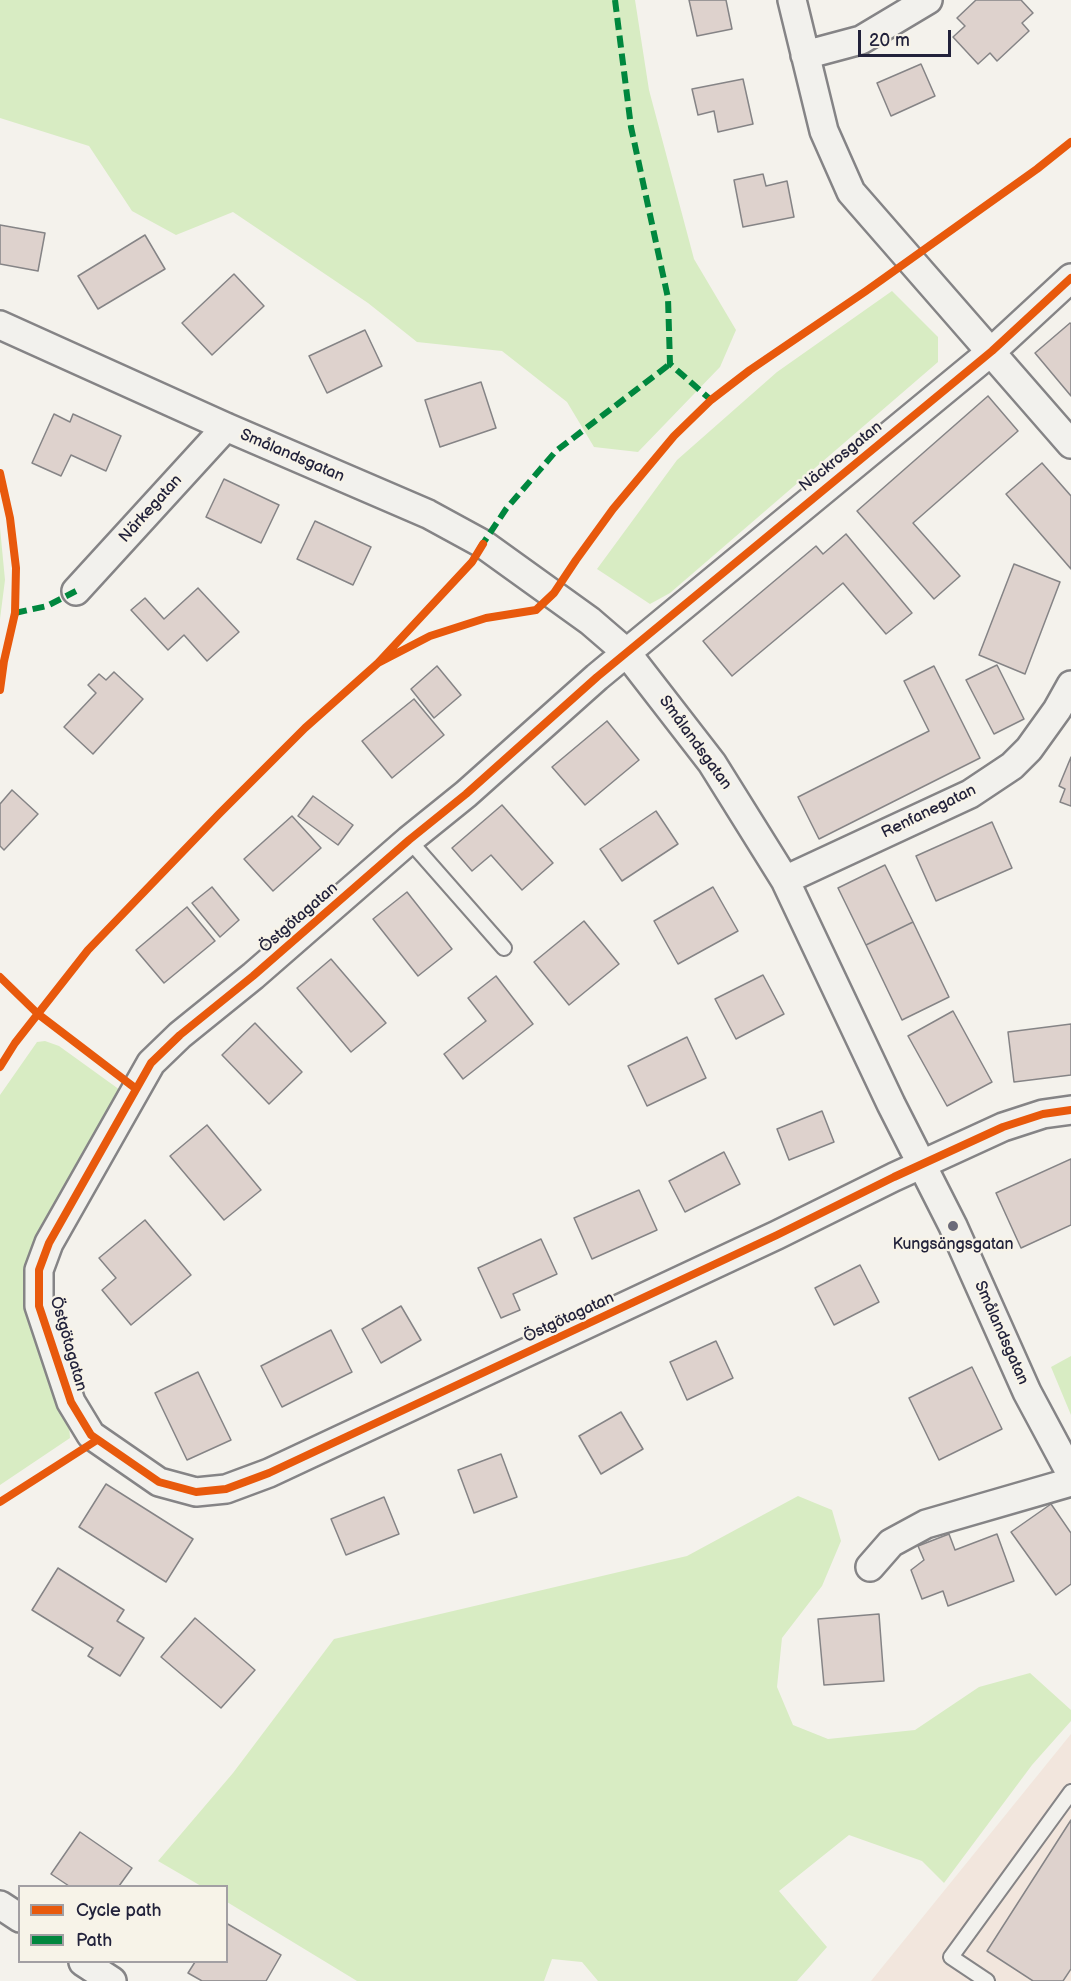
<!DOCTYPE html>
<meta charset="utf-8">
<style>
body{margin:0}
#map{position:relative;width:1071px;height:1981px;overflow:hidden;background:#f4f2ec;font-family:"Balsamiq Sans",sans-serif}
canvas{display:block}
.legend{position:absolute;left:18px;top:1885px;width:210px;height:78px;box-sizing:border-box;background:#f7f3e8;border:2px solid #a29fa3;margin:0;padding:8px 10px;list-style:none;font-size:18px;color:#22223b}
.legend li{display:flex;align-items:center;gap:12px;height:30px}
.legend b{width:30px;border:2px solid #a29fa3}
.scale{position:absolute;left:858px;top:30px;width:93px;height:27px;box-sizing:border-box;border:3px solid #22223b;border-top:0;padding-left:8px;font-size:18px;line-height:21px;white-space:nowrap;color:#22223b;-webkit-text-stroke:4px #f7f3e8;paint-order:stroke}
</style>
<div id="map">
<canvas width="1071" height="1981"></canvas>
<ul class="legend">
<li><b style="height:8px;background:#e8590c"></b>Cycle path</li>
<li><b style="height:8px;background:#00873e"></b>Path</li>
</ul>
<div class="scale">20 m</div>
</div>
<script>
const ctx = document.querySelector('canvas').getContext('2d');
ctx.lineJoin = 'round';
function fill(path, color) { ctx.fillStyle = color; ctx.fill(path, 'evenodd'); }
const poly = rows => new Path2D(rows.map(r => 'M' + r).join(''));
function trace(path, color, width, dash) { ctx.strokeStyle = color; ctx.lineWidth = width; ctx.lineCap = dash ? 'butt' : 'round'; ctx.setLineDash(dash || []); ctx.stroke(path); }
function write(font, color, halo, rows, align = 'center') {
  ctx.font = font + ' "Balsamiq Sans",sans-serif'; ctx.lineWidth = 4.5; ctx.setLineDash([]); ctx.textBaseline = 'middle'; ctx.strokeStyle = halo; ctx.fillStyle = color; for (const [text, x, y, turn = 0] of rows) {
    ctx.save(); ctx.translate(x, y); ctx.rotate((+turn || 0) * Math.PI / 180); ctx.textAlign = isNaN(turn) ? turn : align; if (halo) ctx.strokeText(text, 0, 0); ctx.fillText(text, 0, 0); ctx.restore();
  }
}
const built = poly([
 [1071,1734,1071,1981,871,1981]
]);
const green = poly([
 [0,0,635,0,649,90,694,259,736,330,720,367,638,452,594,447,567,402,502,351,417,342,368,303,233,212,176,235,132,211,89,146,0,118],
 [892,291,938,337,938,362,670,593,650,604,597,569,677,460,777,372],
 [0,528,5,580,0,619],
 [45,1041,59,1046,120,1090,56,1206,33,1325,49,1385,69,1424,70,1438,0,1485,0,1095,37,1042],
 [1071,1356,1071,1415,1051,1367],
 [798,1496,832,1510,841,1541,822,1586,782,1638,777,1687,793,1725,828,1739,915,1730,979,1687,1030,1673,1071,1710,1071,1721,1032,1765,944,1883,922,1861,849,1835,779,1891,827,1947,797,1981,598,1981,582,1962,552,1959,544,1981,357,1981,227,1902,226,1886,201,1886,158,1861,233,1773,334,1639,687,1556]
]);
const building = poly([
 [689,0,726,0,732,29,697,36,689,0],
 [976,0,1021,0,1033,13,1022,23,1029,31,997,61,990,53,978,64,953,37,965,26,957,18,976,0],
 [921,64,935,96,891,116,877,83,921,64],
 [743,79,753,124,718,132,714,111,698,115,692,89,743,79],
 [763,174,766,186,787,181,794,217,743,227,734,180,763,174],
 [0,225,45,233,38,271,0,264,0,225],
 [145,235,165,269,98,309,78,276,145,235],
 [234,274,264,306,212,355,182,323,234,274],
 [1070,323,1071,324,1071,396,1035,353,1070,323],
 [365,330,382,366,327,393,309,356,365,330],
 [481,382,496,428,440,447,425,400,481,382],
 [988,396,1018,431,913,523,960,576,934,599,857,511,988,396],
 [54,414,70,422,73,414,121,436,106,471,71,455,61,476,32,463,54,414],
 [1042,463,1071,496,1071,569,1006,494,1042,463],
 [224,479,279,505,261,543,206,517,224,479],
 [315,521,371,547,353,585,297,559,315,521],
 [846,534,912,613,886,634,843,583,732,676,703,641,816,546,823,554,846,534],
 [1014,564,1060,582,1025,674,979,655,1014,564],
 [198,588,239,632,207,661,184,635,168,650,131,610,145,598,164,619,198,588],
 [997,665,1024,719,994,734,966,680,997,665],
 [437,666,461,695,434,718,411,689,437,666],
 [934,666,980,758,819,839,798,797,929,731,904,681,934,666],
 [114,672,143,699,93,754,64,727,96,693,88,685,99,674,106,680,114,672],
 [414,699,444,735,392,778,362,741,414,699],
 [607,721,639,760,585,805,552,767,607,721],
 [1071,757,1071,806,1060,802,1065,789,1059,786,1071,757],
 [12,790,38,814,4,850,0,846,0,804,12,790],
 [313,796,353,825,338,845,298,816,313,796],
 [502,805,553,863,522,890,491,855,472,871,452,848,502,805],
 [656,811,678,844,622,881,600,849,656,811],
 [292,816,321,848,273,891,244,859,292,816],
 [992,822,1012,868,936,901,916,856,992,822],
 [885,865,913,922,866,945,838,888,885,865],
 [212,887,239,920,220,937,192,903,212,887],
 [713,887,738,931,678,964,654,921,713,887],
 [407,892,452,949,418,976,373,919,407,892],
 [187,907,215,941,164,983,136,950,187,907],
 [584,921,619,964,569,1005,534,962,584,921],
 [913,922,949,997,902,1020,866,945,913,922],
 [331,959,386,1023,351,1052,297,988,331,959],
 [763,975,784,1014,736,1039,715,999,763,975],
 [496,976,533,1024,463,1079,444,1054,486,1021,468,998,496,976],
 [953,1011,992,1082,947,1106,908,1036,953,1011],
 [255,1023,302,1072,269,1104,222,1055,255,1023],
 [1071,1024,1071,1075,1014,1082,1008,1032,1071,1024],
 [687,1037,706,1078,647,1106,628,1066,687,1037],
 [822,1111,834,1142,789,1160,777,1129,822,1111],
 [207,1125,261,1190,224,1220,170,1156,207,1125],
 [724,1152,740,1184,685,1212,669,1181,724,1152],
 [1071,1159,1071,1225,1021,1248,996,1193,1071,1159],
 [639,1190,657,1230,592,1259,574,1218,639,1190],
 [145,1220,191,1275,131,1325,102,1290,116,1278,99,1258,145,1220],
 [541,1239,557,1274,513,1294,520,1310,501,1318,478,1268,541,1239],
 [860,1265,879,1302,834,1325,815,1288,860,1265],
 [401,1306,421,1340,381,1363,362,1329,401,1306],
 [331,1330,352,1372,282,1407,261,1366,331,1330],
 [716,1341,733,1378,687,1400,670,1362,716,1341],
 [972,1367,1002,1429,939,1460,909,1398,972,1367],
 [198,1372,231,1440,187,1460,155,1393,198,1372],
 [621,1412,643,1449,601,1474,579,1436,621,1412],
 [501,1454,517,1497,474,1513,458,1470,501,1454],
 [106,1484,193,1539,166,1582,79,1527,106,1484],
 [384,1497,399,1534,346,1555,331,1519,384,1497],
 [1051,1504,1071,1533,1071,1584,1056,1595,1011,1532,1051,1504],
 [949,1534,955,1550,997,1534,1014,1581,948,1606,943,1591,922,1599,911,1570,924,1560,918,1546,949,1534],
 [58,1568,124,1610,117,1621,144,1638,120,1676,88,1656,93,1648,32,1610,58,1568],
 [879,1614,884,1681,824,1685,818,1619,879,1614],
 [195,1618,255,1670,221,1708,161,1657,195,1618],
 [1071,1820,1071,1969,1063,1981,1033,1981,987,1951,1071,1820],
 [80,1832,132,1868,119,1886,69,1886,51,1874,80,1832],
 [226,1923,281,1955,266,1981,202,1981,188,1973,195,1962,226,1962,226,1923]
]);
const lane = poly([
 [409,840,504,948],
 [987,1981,951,1957,1071,1792]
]);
const street = poly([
 [792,0,824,131,851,192,1071,444],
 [805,55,861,40,928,0],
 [1071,278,992,351,597,677,466,794,409,840,253,976,180,1035,151,1063,49,1243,39,1270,39,1306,71,1402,91,1435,159,1482,196,1492,226,1489,269,1473,395,1414,777,1235,894,1177,1003,1127,1043,1114,1071,1110],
 [0,325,226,427,428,514,483,544,590,621,626,652,712,763,785,880,891,1104,953,1226,1027,1392,1071,1474],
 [76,591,226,427],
 [785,880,970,794,1012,766,1029,749,1057,710,1071,685],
 [870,1567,891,1543,926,1524,1071,1482],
 [0,1905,20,1918],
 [83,1962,112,1981]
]);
const quiet = poly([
 [615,0,631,127,668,298,670,364,711,400],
 [480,548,506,509,556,451,670,364],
 [15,613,47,606,76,591]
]);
const cycleway = poly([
 [1071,278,992,351,597,677,466,794,409,840,253,976,180,1035,151,1063,49,1243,39,1270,39,1306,71,1402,91,1435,159,1482,196,1492,226,1489,269,1473,395,1414,777,1235,894,1177,1003,1127,1043,1114,1071,1110],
 [0,473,10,518,16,568,15,613,4,661,0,690],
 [378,663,430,636,486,618,536,610,554,593,576,560,613,509,674,436,711,400,750,370,866,291,1037,169,1071,142],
 [0,977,38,1014,135,1088],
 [0,1067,15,1043,88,950,219,814,305,728,378,663,472,562,483,544],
 [0,1502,97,1440]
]);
const markers = [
 [953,1226,6,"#6c6b79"]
];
const streetNames = [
 ["Smålandsgatan",292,456,23],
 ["Näckrosgatan",841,457,-39],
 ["Närkegatan",151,509,-48],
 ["Smålandsgatan",695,743,54],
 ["Renfanegatan",929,812,-26],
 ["Östgötagatan",299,918,-41],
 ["Östgötagatan",569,1318,-25],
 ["Smålandsgatan",1001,1333,66],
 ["Östgötagatan",68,1344,74]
];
const poiNames = [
 ["Kungsängsgatan",953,1245]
];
fill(built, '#f2e6dd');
fill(green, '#d8ecc3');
fill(building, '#ded2cd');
trace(building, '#858486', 1.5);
trace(lane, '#858486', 18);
trace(street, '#858486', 32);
trace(lane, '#f2f1ed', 14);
trace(street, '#f2f1ed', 27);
trace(quiet, '#00873e', 6, [12, 6]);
trace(cycleway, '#e8590c', 8);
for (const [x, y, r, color] of markers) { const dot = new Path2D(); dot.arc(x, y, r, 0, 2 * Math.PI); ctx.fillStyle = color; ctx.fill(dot); trace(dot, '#f7f3e8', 2); }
write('16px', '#22223b', '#f7f3e8', streetNames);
write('16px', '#22223b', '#f7f3e8', poiNames);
</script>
